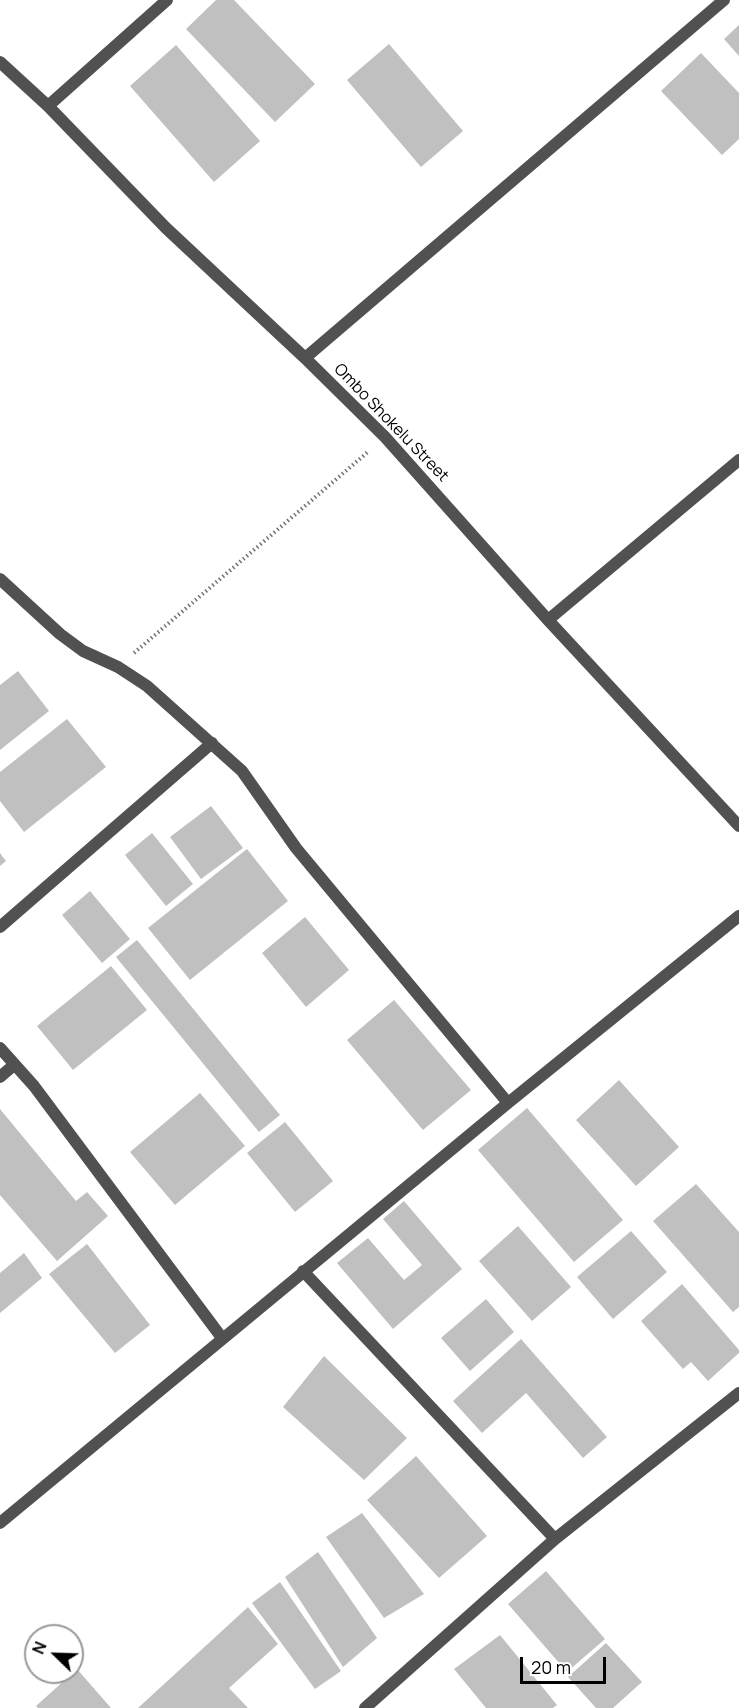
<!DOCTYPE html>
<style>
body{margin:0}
#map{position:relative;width:739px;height:1708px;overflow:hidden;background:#fff;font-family:Manrope,sans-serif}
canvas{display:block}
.north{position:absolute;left:24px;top:1624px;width:60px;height:60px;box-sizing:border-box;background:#fff;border:2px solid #999;border-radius:50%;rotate:293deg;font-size:16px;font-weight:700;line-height:24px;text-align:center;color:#000}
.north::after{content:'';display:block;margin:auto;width:21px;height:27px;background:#000;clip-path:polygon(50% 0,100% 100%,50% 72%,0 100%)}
.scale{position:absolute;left:520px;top:1657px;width:86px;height:27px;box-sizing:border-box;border:3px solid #000;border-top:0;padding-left:8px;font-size:18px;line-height:21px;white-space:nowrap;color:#000;-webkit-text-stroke:4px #fff;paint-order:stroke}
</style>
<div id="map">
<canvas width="739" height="1708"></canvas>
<div class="north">N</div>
<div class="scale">20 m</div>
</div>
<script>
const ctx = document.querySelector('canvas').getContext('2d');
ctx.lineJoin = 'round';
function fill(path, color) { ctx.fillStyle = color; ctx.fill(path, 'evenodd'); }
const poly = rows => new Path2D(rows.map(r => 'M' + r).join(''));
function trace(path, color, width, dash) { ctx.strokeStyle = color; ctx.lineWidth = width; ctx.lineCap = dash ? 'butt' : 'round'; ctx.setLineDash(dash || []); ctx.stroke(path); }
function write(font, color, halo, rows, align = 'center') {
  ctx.font = font + ' Manrope,sans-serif'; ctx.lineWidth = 5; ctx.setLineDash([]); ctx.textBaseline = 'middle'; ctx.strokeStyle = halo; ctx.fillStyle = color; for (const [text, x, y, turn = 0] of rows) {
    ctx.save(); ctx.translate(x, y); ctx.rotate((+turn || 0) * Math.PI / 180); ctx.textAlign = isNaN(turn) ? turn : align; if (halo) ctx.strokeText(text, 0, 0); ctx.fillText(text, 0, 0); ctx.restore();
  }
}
const building = poly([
 [216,0,234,0,315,84,275,122,186,29],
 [739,25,739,56,724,39],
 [389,44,463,131,421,167,347,80],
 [176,45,260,141,214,182,130,86],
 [701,53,739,93,739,139,722,155,661,91],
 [18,671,49,711,0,750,0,685],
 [67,719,106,767,24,832,0,801,0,772],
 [211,806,243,848,201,879,170,837],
 [152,833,193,884,166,906,125,855],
 [247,849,288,901,190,980,148,928],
 [0,853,6,861,0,866],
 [90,891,130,939,102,963,62,915],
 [305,917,349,970,306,1007,262,953],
 [137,940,280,1115,259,1132,116,957],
 [111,966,147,1010,73,1070,37,1026],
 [394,1000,471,1090,423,1130,347,1040],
 [619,1080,679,1147,636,1186,576,1120],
 [200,1093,245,1146,175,1205,130,1152],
 [527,1108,623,1220,574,1262,478,1150],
 [0,1109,76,1201,87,1192,108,1216,57,1261,0,1195],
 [285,1122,333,1181,295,1212,247,1153],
 [696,1184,739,1232,739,1307,733,1312,653,1221],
 [404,1201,462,1269,393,1329,337,1263,368,1238,404,1280,422,1265,383,1219],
 [518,1226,571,1287,532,1321,479,1261],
 [631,1231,667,1272,613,1319,577,1277],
 [87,1244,150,1325,115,1353,49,1274],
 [24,1253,42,1278,0,1313,0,1273],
 [682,1284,739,1350,739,1353,708,1381,691,1362,683,1369,641,1321],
 [486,1299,514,1332,470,1371,441,1338],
 [521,1339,607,1437,583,1458,526,1393,482,1433,453,1401],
 [324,1356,407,1438,364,1480,283,1407],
 [416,1456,487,1536,439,1578,367,1500],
 [362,1513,424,1594,384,1618,326,1537],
 [318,1552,377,1638,343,1667,285,1577],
 [546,1571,605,1639,567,1672,508,1604],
 [280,1582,341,1671,315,1689,252,1603],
 [248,1607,278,1644,229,1688,248,1708,138,1708],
 [500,1635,557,1705,553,1708,486,1708,454,1669],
 [606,1643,642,1682,613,1708,596,1708,568,1677],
 [77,1669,111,1708,38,1708,36,1706]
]);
const path = poly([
 [134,653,369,451]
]);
const street = poly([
 [0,62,48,106,166,228,305,358,385,437,548,620,739,826],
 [48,106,167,0],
 [305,358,724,0],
 [0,579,60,634,83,651,118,667,147,686,242,771,296,848,508,1103],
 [548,620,739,460],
 [0,927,212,743],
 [0,1048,34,1086,222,1338],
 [0,1077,14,1065],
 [303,1271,555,1539],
 [0,1523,508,1103,739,916],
 [365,1708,555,1539,739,1393]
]);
const streetNames = [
 ["Ombo Shokelu Street",391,423,46]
];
fill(building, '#c0c0c0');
trace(path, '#737373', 4, [1.5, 3]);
trace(street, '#515151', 12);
write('16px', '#000', '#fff', streetNames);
</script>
